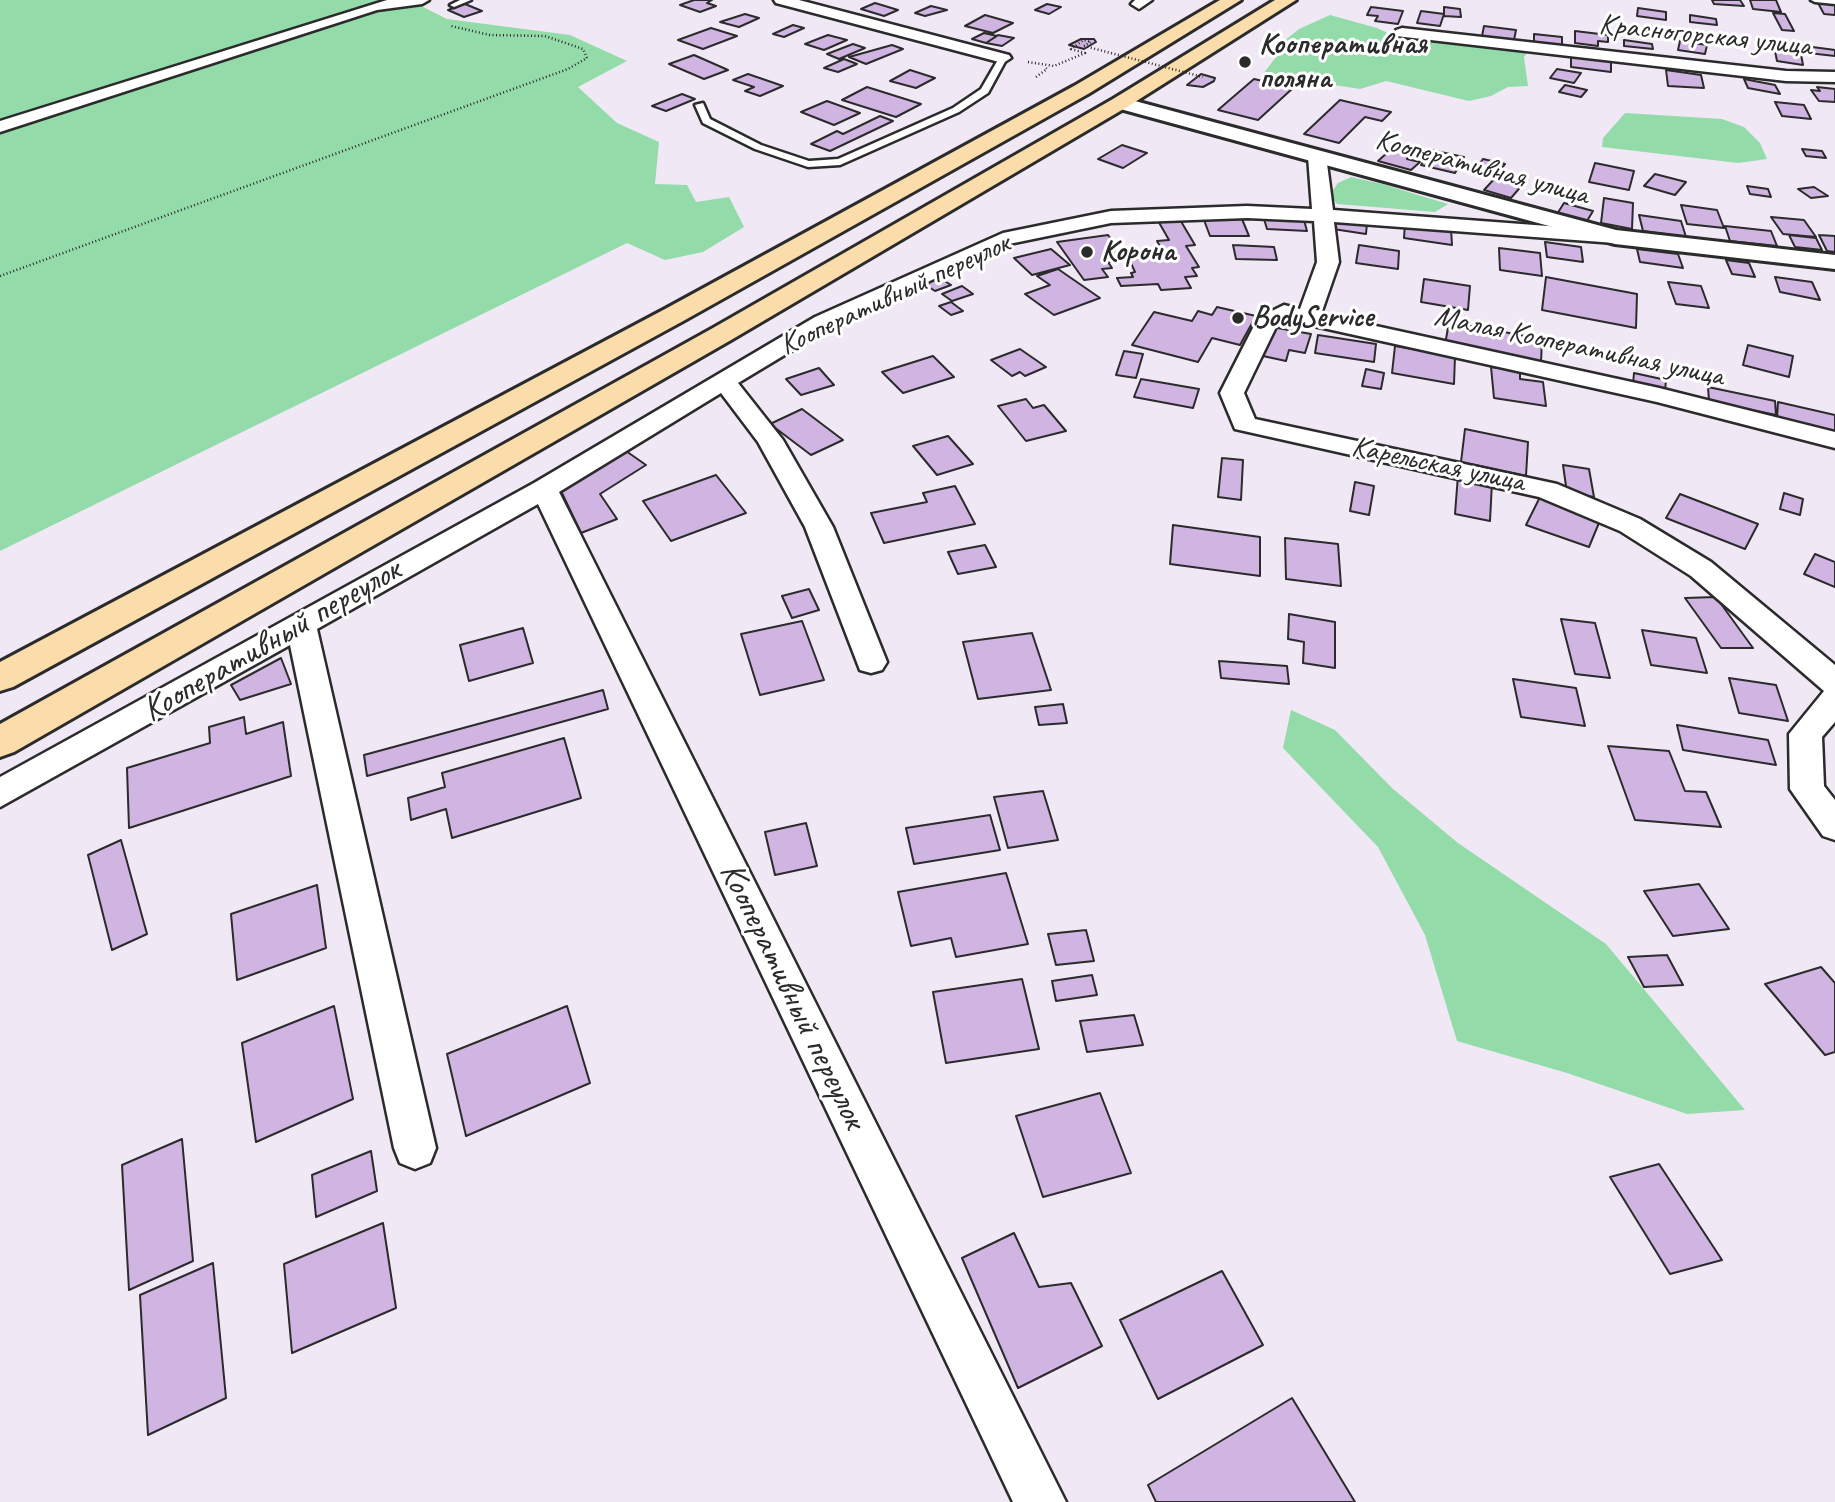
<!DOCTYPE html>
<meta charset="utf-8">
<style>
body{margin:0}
canvas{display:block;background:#f1e8f6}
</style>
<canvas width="1835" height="1502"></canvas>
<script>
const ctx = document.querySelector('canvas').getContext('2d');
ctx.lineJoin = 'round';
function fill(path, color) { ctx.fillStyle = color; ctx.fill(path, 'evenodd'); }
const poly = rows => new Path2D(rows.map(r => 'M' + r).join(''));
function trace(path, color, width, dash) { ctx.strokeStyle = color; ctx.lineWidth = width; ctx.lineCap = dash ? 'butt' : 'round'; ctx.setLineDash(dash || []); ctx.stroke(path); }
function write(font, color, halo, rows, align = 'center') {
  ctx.font = font + ' Caveat,sans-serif'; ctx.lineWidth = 6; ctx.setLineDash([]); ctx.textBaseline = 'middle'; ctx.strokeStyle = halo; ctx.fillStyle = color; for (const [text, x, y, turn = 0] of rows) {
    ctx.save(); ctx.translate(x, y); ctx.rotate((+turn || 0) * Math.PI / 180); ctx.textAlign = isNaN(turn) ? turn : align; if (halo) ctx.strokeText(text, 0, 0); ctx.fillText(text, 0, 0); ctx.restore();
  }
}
const green = poly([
 [0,0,409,0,447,19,570,35,627,61,578,87,617,123,659,142,655,184,687,185,696,202,729,197,744,227,703,252,665,260,627,243,0,551],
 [1330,15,1377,28,1392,35,1528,51,1524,57,1528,86,1508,87,1491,96,1469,101,1386,81,1360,89,1263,74,1276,57,1278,46,1299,29],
 [1625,113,1722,119,1744,127,1760,143,1767,159,1738,163,1602,147,1603,138],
 [1351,177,1382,184,1448,204,1435,212,1337,204,1330,194,1338,183],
 [1291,710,1335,730,1392,788,1458,843,1606,944,1745,1110,1687,1114,1567,1073,1457,1041,1425,935,1378,847,1283,748]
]);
const building = poly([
 [694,0,712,0,707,3,716,6,700,12,680,5,694,0],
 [1712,0,1740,0,1744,6,1714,4,1712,0],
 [1750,0,1776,0,1781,12,1753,9,1750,0],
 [875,3,898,10,884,16,861,9,875,3],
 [1818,3,1835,4,1835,15,1824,14,1818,3],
 [465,4,482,11,464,17,448,10,465,4],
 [1047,4,1061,7,1049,14,1035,10,1047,4],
 [931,6,947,10,925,16,915,13,931,6],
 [1371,7,1403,11,1398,24,1375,21,1378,16,1367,15,1371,7],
 [1444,7,1460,9,1461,17,1444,16,1444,7],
 [1638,8,1666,12,1666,20,1637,16,1638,8],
 [1421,11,1444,14,1440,26,1417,23,1421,11],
 [1773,13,1785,14,1794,31,1782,30,1773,13],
 [745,14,759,18,739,27,720,22,745,14],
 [985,15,1013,23,993,33,965,26,985,15],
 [1690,15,1716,19,1717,25,1690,22,1690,15],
 [793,25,804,28,784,37,773,34,793,25],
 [1484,26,1516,30,1514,40,1482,36,1484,26],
 [711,28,737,36,703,49,678,40,711,28],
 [1575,31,1608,35,1608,42,1598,41,1598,46,1575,43,1575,31],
 [984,33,997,36,986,43,972,39,984,33],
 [1534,34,1562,37,1562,46,1534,43,1534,34],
 [828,35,847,40,824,50,805,44,828,35],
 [998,35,1014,38,1002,46,986,43,998,35],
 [1081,39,1094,39,1096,42,1084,49,1069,45,1081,39],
 [1624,40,1652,44,1653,49,1624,46,1624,40],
 [1680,41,1707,45,1705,54,1678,50,1680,41],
 [853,44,865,48,839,59,827,54,853,44],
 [892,45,903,49,866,64,849,57,892,45],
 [1805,46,1835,50,1835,56,1808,53,1805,46],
 [1775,51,1801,54,1803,65,1777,61,1775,51],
 [1571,54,1611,59,1611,72,1571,67,1571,54],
 [694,55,728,70,704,79,669,64,694,55],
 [844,59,857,64,838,72,824,68,844,59],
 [1557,69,1581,73,1574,83,1550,78,1557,69],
 [910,70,935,78,916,88,890,81,910,70],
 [1666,70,1701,75,1704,88,1668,86,1666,70],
 [748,74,783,86,760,96,745,91,754,87,733,80,748,74],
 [1201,74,1215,78,1214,81,1203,87,1187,85,1201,74],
 [1254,79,1293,88,1258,120,1218,110,1254,79],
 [1744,79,1775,85,1780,94,1748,88,1744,79],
 [1565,85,1587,90,1581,97,1559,92,1565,85],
 [867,87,921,104,896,117,842,100,867,87],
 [1817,87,1835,89,1835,102,1819,101,1811,90,1820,91,1817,87],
 [682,94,695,99,666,111,652,106,682,94],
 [1340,100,1391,112,1382,121,1365,117,1339,143,1304,134,1340,100],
 [827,101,860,113,834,125,801,112,827,101],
 [1775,102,1804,105,1811,119,1782,116,1775,102],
 [880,116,893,121,830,151,811,144,837,131,843,134,880,116],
 [1398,143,1418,148,1407,159,1420,162,1411,170,1378,161,1398,143],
 [1122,145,1147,153,1123,168,1098,159,1122,145],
 [1802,149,1822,151,1826,158,1806,156,1802,149],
 [1431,150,1464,157,1455,173,1421,165,1431,150],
 [1483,159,1505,164,1497,175,1475,170,1483,159],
 [1595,163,1634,171,1629,190,1589,182,1595,163],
 [1655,174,1686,182,1675,195,1644,186,1655,174],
 [1496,177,1523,184,1511,198,1484,190,1496,177],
 [1747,186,1768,189,1771,197,1750,194,1747,186],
 [1814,187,1828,196,1811,198,1798,189,1814,187],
 [1604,198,1633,203,1632,229,1601,223,1604,198],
 [1564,203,1593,211,1587,221,1557,214,1564,203],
 [1681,205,1717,210,1724,228,1687,224,1681,205],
 [1639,215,1681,221,1686,237,1643,231,1639,215],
 [1771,217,1804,220,1816,237,1783,234,1771,217],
 [1179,218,1195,245,1186,246,1199,267,1192,268,1197,276,1185,277,1191,288,1161,290,1158,284,1121,286,1117,278,1133,277,1131,273,1135,272,1129,259,1166,257,1157,241,1169,240,1157,219,1179,218],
 [1242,219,1249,236,1210,236,1204,220,1242,219],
 [1264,219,1304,220,1307,231,1267,229,1264,219],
 [1335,219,1367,223,1366,234,1333,229,1335,219],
 [1405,223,1451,229,1452,245,1404,238,1405,223],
 [1725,226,1771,231,1777,246,1730,241,1725,226],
 [1108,235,1127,260,1108,262,1112,268,1102,269,1108,277,1084,280,1057,242,1108,235],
 [1789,235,1816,238,1822,250,1795,247,1789,235],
 [1819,235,1835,236,1835,252,1827,251,1819,235],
 [1545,242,1581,247,1583,262,1547,257,1545,242],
 [1233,245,1274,247,1277,260,1236,259,1233,245],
 [1359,245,1399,251,1398,269,1356,263,1359,245],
 [1499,248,1540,253,1542,276,1500,270,1499,248],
 [1051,249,1070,265,1032,275,1014,258,1051,249],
 [1637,249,1678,254,1683,268,1640,262,1637,249],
 [1726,260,1749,263,1755,277,1732,274,1726,260],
 [1058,269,1100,298,1054,315,1025,294,1050,285,1037,276,1058,269],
 [1546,277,1637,294,1636,328,1542,310,1546,277],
 [1775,277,1812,282,1820,300,1780,292,1775,277],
 [940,278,951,285,935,291,924,284,940,278],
 [1424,279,1470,286,1468,310,1421,302,1424,279],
 [1668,282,1701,286,1709,308,1676,304,1668,282],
 [962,286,973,294,952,301,942,294,962,286],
 [951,302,963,311,951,315,939,306,951,302],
 [1217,307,1256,316,1240,345,1212,338,1198,362,1132,345,1154,312,1192,321,1198,311,1212,315,1217,307],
 [1449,322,1542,339,1541,363,1445,345,1449,322],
 [1272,327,1311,334,1305,353,1289,350,1286,361,1263,356,1272,327],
 [1318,335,1376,344,1374,362,1315,353,1318,335],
 [1748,345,1793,356,1789,377,1743,365,1748,345],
 [1395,346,1455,356,1454,384,1392,373,1395,346],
 [1020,349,1046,367,1025,376,1020,372,1012,376,991,360,1020,349],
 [1124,351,1143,354,1136,378,1116,375,1124,351],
 [933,356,954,377,903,393,882,372,933,356],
 [1491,367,1520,371,1520,379,1543,382,1546,406,1494,398,1491,367],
 [819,368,834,385,801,395,786,379,819,368],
 [1366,369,1384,373,1381,389,1362,386,1366,369],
 [1634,373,1666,380,1665,391,1633,384,1634,373],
 [1141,379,1199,389,1193,408,1134,397,1141,379],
 [1708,387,1775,401,1776,415,1709,401,1708,387],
 [1026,399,1033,408,1044,405,1066,431,1026,441,998,406,1026,399],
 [1778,402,1835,415,1835,431,1777,418,1778,402],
 [802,409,843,440,811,455,770,424,802,409],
 [1465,429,1528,442,1526,476,1461,462,1465,429],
 [948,436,973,464,937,475,913,446,948,436],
 [626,451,646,465,600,494,617,519,581,533,561,491,626,451],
 [1222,458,1243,460,1241,500,1218,497,1222,458],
 [1563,465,1589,469,1594,497,1567,493,1563,465],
 [716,475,746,513,671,541,643,501,716,475],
 [1458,475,1492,482,1490,521,1455,514,1458,475],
 [1355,482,1374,486,1369,515,1350,511,1355,482],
 [955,486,975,524,884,543,871,513,927,502,923,493,955,486],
 [1784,493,1803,499,1800,515,1780,509,1784,493],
 [1680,494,1758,524,1745,549,1666,518,1680,494],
 [1540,497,1601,518,1589,547,1526,525,1540,497],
 [1173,525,1260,537,1260,576,1170,564,1173,525],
 [1285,538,1338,544,1341,586,1286,579,1285,538],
 [985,545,996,567,958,574,948,552,985,545],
 [1815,554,1835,562,1835,587,1804,574,1815,554],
 [809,589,819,610,792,618,782,596,809,589],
 [1716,597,1753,648,1721,648,1685,598,1716,597],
 [1289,614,1335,622,1335,668,1303,663,1304,642,1288,639,1289,614],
 [1561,619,1595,623,1610,678,1575,674,1561,619],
 [802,621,824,680,760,695,741,634,802,621],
 [523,628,533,663,469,681,460,645,523,628],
 [1642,630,1696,638,1707,673,1651,665,1642,630],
 [1032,633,1051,690,978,699,963,642,1032,633],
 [281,658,291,684,240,700,231,685,281,658],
 [1219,661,1287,666,1289,684,1221,678,1219,661],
 [1729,678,1776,685,1788,721,1739,713,1729,678],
 [1513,679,1576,688,1585,726,1521,717,1513,679],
 [603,690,608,709,367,776,364,755,603,690],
 [1063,704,1067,723,1039,725,1035,707,1063,704],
 [244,717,246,734,283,722,291,776,129,828,127,768,210,743,209,727,244,717],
 [1677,725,1768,740,1776,765,1683,750,1677,725],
 [564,738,581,798,452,838,446,809,411,820,408,798,445,787,442,773,564,738],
 [1608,746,1669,751,1685,791,1706,792,1721,827,1635,820,1608,746],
 [1043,791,1058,840,1008,848,994,797,1043,791],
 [990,815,1000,850,914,864,906,828,990,815],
 [806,823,817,866,775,875,765,832,806,823],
 [121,840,147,934,112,950,88,855,121,840],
 [1006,873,1028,944,956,957,951,938,911,946,898,892,1006,873],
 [1699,884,1729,929,1673,936,1644,891,1699,884],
 [317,885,326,948,237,980,231,914,317,885],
 [1086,930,1094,961,1056,965,1048,934,1086,930],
 [1667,955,1683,985,1644,987,1628,957,1667,955],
 [1821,967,1835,983,1835,1052,1825,1055,1765,984,1821,967],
 [1092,975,1097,995,1056,1001,1052,981,1092,975],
 [1022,979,1039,1049,946,1063,933,992,1022,979],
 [334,1006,353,1099,256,1142,242,1043,334,1006],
 [567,1006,590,1083,466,1136,447,1054,567,1006],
 [1134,1015,1143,1045,1087,1052,1080,1021,1134,1015],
 [1100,1093,1131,1173,1043,1197,1016,1116,1100,1093],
 [182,1139,193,1261,129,1290,122,1165,182,1139],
 [371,1151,377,1191,316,1217,312,1175,371,1151],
 [1659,1164,1722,1260,1670,1274,1610,1177,1659,1164],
 [383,1223,396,1308,292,1353,284,1264,383,1223],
 [1014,1233,1039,1287,1071,1283,1102,1346,1018,1388,962,1258,1014,1233],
 [213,1263,226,1398,148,1435,140,1295,213,1263],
 [1222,1271,1263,1345,1158,1399,1120,1320,1222,1271],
 [1292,1398,1355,1502,1156,1502,1148,1485,1292,1398]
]);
const path = poly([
 [1028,62,1054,66,1085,53,1071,49,1084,40,1091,42,1084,46],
 [1036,77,1047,69,1045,67],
 [0,276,568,69,587,58,583,49,545,36,490,35,451,26]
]);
const service = poly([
 [460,0,471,0,454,7,450,5,460,0],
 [1811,0,1835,0,1835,4,1815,2,1811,0],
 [1003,55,1007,58,988,93,959,112,840,165,808,167,755,149,703,123,695,105,703,103,710,119,761,145,809,161,838,159,953,108,981,89,999,58,1003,55]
]);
const minor = poly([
 [387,0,429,0,422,4,377,10,0,132,0,121,387,0],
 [774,0,799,0,1009,55,1011,58,1003,63,776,3,774,0],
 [1135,0,1152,0,1139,9,1131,4,1135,0],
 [1402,28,1786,71,1835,72,1835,82,1786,81,1396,36,1396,30,1402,28],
 [1317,150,1326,156,1333,210,1615,231,1625,237,1615,243,1334,222,1339,262,1321,314,1659,388,1835,432,1835,448,1657,402,1287,320,1276,327,1244,393,1255,419,1557,484,1640,519,1711,562,1835,665,1835,722,1822,737,1824,786,1835,800,1835,840,1823,836,1790,789,1789,734,1824,691,1691,576,1620,531,1539,497,1235,429,1220,393,1258,318,1284,305,1300,309,1317,262,1314,221,1247,218,1111,223,1009,244,831,327,738,383,783,440,833,527,887,662,882,670,871,673,860,670,805,527,758,442,721,393,559,492,1066,1502,1013,1502,538,504,317,629,436,1148,430,1163,415,1169,400,1163,394,1148,290,645,0,807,0,777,534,483,815,317,1003,233,1111,211,1247,206,1312,209,1308,156,1317,150]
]);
const tertiary = poly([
 [1120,97,1616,230,1835,255,1835,269,1615,244,1113,107,1110,103,1120,97]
]);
const primary = poly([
 [1220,0,1241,0,1088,94,685,320,13,687,0,691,0,662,667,308,1074,86,1220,0],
 [1275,0,1296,0,1127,107,731,340,14,752,0,757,0,724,713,328,1113,99,1275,0]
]);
const pathBridge = poly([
 [1084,46,1203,77]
]);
const markers = [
 [1245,62,7,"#2b2b2b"],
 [1087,252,7,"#2b2b2b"],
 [1238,318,7,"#2b2b2b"]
];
const farStreetnames = [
 ["Красногорская улица",1705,36,6],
 ["Кооперативная улица",1482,168,15],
 ["Кооперативный переулок",895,295,-25],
 ["Малая Кооперативная улица",1579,347,12],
 ["Карельская улица",1438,465,12]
];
const farPoinames = [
 ["Кооперативная",1259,45],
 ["поляна",1259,79],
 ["Корона",1101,252],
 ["BodyService",1252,318]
];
const streetNames = [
 ["Кооперативный переулок",272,641,-30],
 ["Кооперативный переулок",792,996,64]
];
fill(green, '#94dbaa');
fill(building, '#d0b4e2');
trace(building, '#2b2b2b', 2);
trace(service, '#2b2b2b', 5);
trace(minor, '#2b2b2b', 5);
trace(tertiary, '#2b2b2b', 6);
trace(primary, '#2b2b2b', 6);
trace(path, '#2b2b2b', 2.5, [1, 2.5]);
fill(service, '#fff');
fill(minor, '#fff');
fill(tertiary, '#fff');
fill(primary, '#faddab');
trace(pathBridge, '#2b2b2b', 2.5, [1, 2.5]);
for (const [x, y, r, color] of markers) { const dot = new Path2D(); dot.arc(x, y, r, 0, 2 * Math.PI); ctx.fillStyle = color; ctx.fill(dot); trace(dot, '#fff', 2.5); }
write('30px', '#2b2b2b', '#fff', farStreetnames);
write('bold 30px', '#2b2b2b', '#fff', farPoinames, 'left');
write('35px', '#2b2b2b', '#fff', streetNames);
</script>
